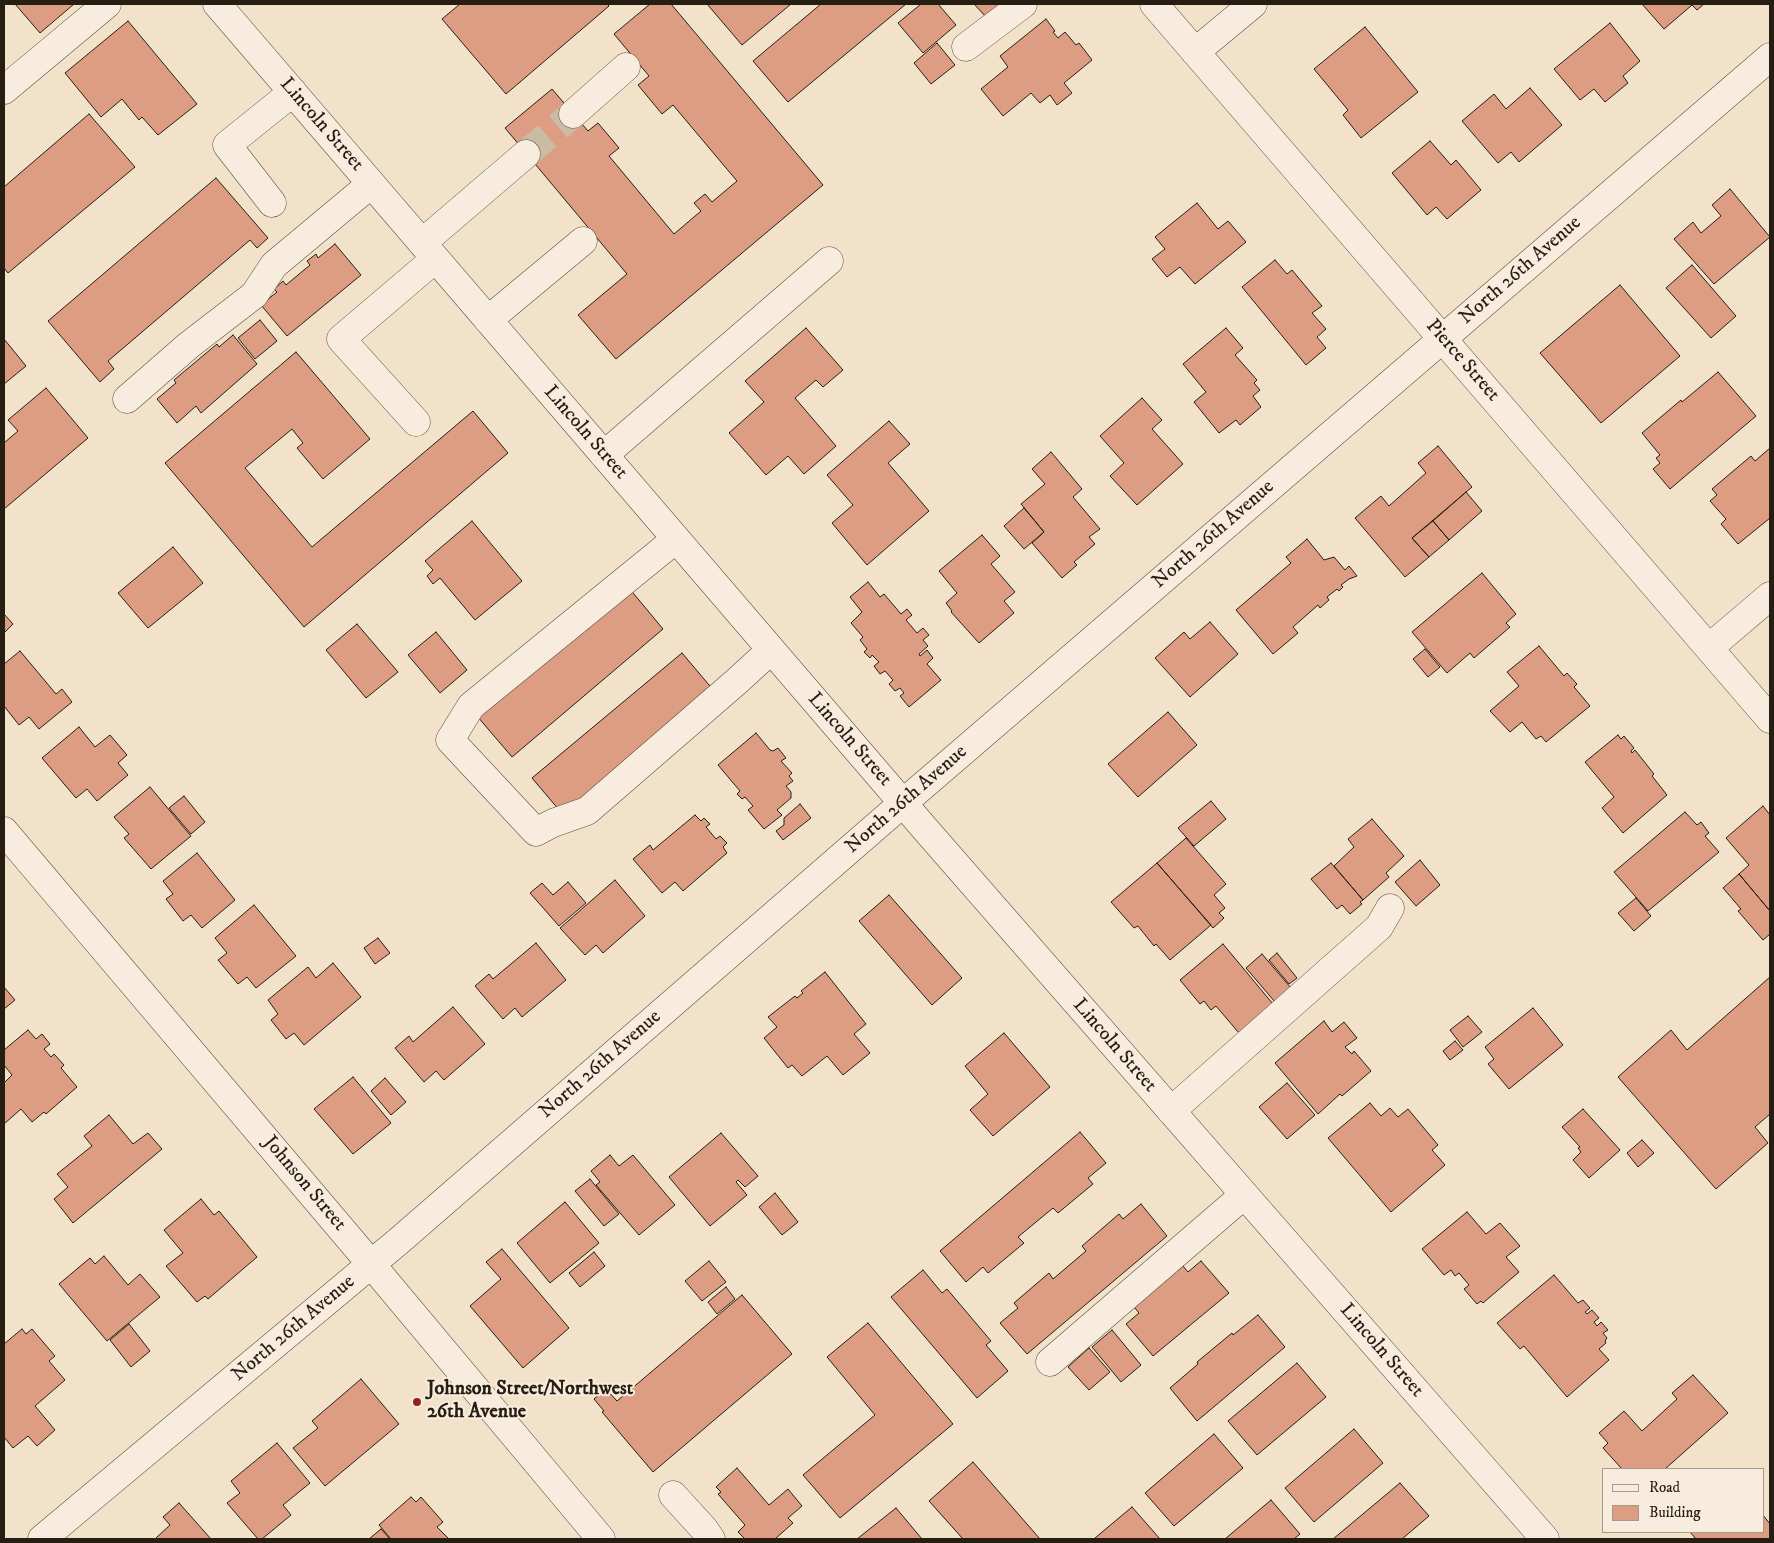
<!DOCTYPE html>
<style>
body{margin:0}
#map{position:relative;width:1774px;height:1543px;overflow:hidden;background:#f3e2ca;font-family:"IM FELL DW Pica",serif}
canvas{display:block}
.frame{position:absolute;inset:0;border:5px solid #271e13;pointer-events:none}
.legend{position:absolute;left:1602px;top:1468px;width:162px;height:65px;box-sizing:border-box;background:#f7ecdd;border:1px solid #a49a8c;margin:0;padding:6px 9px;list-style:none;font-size:15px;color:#271e13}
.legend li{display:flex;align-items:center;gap:10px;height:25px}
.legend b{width:25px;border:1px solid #a49a8c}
</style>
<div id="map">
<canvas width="1774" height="1543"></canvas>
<div class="frame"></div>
<ul class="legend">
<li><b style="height:6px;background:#f7ecdd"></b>Road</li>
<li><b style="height:14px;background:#dd9d83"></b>Building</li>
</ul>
</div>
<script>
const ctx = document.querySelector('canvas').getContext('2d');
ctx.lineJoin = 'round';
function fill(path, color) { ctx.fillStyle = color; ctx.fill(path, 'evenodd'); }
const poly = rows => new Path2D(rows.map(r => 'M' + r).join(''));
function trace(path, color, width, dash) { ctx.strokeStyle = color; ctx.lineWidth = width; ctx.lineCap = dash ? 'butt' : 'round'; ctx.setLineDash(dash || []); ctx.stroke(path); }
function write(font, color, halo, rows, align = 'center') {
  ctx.font = font + ' "IM FELL DW Pica",serif'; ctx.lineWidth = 4; ctx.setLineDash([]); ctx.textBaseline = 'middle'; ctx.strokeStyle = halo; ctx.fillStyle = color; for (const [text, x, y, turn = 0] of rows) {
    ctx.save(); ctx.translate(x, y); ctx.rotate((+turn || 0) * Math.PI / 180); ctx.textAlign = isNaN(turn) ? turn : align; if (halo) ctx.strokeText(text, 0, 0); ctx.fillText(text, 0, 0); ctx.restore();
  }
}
const building = poly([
 [15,4,74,4,40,33,15,4],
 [460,4,607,4,609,6,506,94,442,19,460,4],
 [650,4,671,4,823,185,616,359,578,315,627,274,505,128,552,89,588,131,598,123,619,148,609,156,674,234,701,211,694,203,705,194,712,202,737,181,673,105,662,114,638,85,649,76,614,34,650,4],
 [707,4,791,4,742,45,707,4],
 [821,4,906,4,788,102,753,61,821,4],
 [921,4,938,4,956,25,923,53,898,23,921,4],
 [974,4,1004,4,987,18,974,4],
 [1642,4,1704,4,1697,10,1692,5,1664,29,1642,4],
 [1046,19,1055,31,1053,32,1058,38,1065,32,1076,45,1079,43,1092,60,1064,83,1072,93,1057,105,1050,95,1040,103,1031,93,1003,116,981,89,1008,67,1000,56,1046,19],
 [128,21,197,104,158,135,142,117,139,120,122,99,101,117,65,73,128,21],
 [1610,23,1640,61,1623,76,1628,83,1605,102,1594,89,1580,100,1554,69,1610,23],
 [1365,27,1418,92,1361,138,1343,115,1348,110,1314,69,1365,27],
 [937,43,955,65,931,84,914,63,937,43],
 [1530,88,1562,125,1519,162,1511,152,1498,163,1462,121,1494,94,1506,109,1530,88],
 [89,114,135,167,8,273,4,268,4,187,89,114],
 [1430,141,1451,165,1456,160,1481,190,1447,219,1436,207,1427,215,1392,173,1430,141],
 [216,178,268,238,257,248,250,240,108,361,114,369,100,382,48,321,216,178],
 [1730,189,1770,237,1714,284,1674,239,1693,222,1701,233,1721,216,1712,205,1730,189],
 [1197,203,1218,229,1228,221,1246,242,1195,284,1180,267,1167,277,1152,259,1165,249,1155,237,1197,203],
 [335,244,361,275,287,336,261,305,277,292,274,289,283,281,286,285,310,265,307,261,316,254,318,258,335,244],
 [1275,260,1287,274,1292,270,1322,306,1312,313,1326,329,1317,337,1326,348,1306,365,1242,287,1275,260],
 [1692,265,1736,316,1711,338,1666,288,1692,265],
 [1620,285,1680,356,1601,423,1540,353,1620,285],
 [260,320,277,341,255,359,238,338,260,320],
 [806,328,843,370,823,387,816,380,795,398,836,446,804,474,788,456,766,475,729,433,764,402,745,381,806,328],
 [1226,328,1243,348,1235,355,1257,380,1254,383,1260,390,1253,396,1261,407,1240,425,1236,420,1219,433,1194,402,1206,392,1183,364,1226,328],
 [233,335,257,364,201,413,196,406,177,423,157,399,176,383,174,380,217,344,219,347,233,335],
 [4,339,26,366,4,384,4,339],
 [296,352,370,439,323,479,297,448,303,443,292,429,245,468,312,547,473,411,508,453,304,627,165,463,296,352],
 [1718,372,1756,416,1670,489,1653,469,1660,463,1656,458,1660,455,1642,433,1681,400,1682,402,1718,372],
 [46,388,88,438,4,509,4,443,18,431,8,420,46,388],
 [1142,398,1162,420,1152,429,1183,464,1137,505,1110,476,1124,463,1100,436,1142,398],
 [889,421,910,444,888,463,929,511,867,565,832,523,853,505,827,475,889,421],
 [1438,446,1472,487,1412,538,1429,557,1405,577,1355,518,1381,496,1389,506,1426,473,1418,463,1438,446],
 [1770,448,1770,518,1738,544,1721,524,1726,519,1710,501,1717,495,1712,489,1751,456,1755,461,1770,448],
 [1051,452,1082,489,1073,497,1100,529,1089,537,1095,544,1074,562,1077,565,1062,578,1032,543,1044,532,1021,504,1045,484,1032,469,1051,452],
 [1466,492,1482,511,1449,540,1433,521,1466,492],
 [1024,508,1044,532,1024,549,1004,526,1024,508],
 [472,521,522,581,475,620,440,578,433,584,427,576,433,570,425,561,472,521],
 [1433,521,1449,540,1429,557,1412,538,1433,521],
 [982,535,1000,556,991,564,1015,592,1004,601,1014,613,979,643,951,612,952,611,946,603,957,593,939,571,982,535],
 [1307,539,1324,560,1334,557,1345,570,1349,566,1357,576,1349,579,1341,585,1343,587,1339,591,1337,589,1327,597,1329,600,1320,608,1318,605,1293,627,1298,633,1273,654,1236,610,1291,563,1286,557,1307,539],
 [173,547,203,583,148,628,118,593,173,547],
 [1482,573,1516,614,1506,623,1510,627,1474,658,1470,653,1447,673,1412,632,1482,573],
 [868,582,880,597,884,594,901,614,907,609,912,615,906,620,917,633,923,628,929,635,923,640,928,646,919,654,920,656,927,650,933,658,927,664,941,680,909,707,900,696,904,693,900,688,895,691,889,684,893,680,885,671,880,674,874,666,879,662,872,655,870,658,864,652,867,649,860,640,863,637,851,623,862,612,850,597,868,582],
 [629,588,663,629,512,757,477,716,629,588],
 [4,614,13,624,4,633,4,614],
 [1210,622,1238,654,1190,697,1155,658,1184,632,1190,639,1210,622],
 [357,624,398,672,366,698,326,650,357,624],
 [436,632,467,670,440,693,408,655,436,632],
 [1539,646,1564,676,1567,673,1577,684,1574,687,1590,706,1546,742,1541,736,1536,739,1522,722,1510,732,1490,711,1519,686,1507,672,1539,646],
 [1425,649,1440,667,1428,677,1413,659,1425,649],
 [20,651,56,694,62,689,72,702,39,729,29,717,19,725,4,706,4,664,20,651],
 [682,653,715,692,565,817,532,778,682,653],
 [1168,712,1197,745,1138,797,1108,764,1168,712],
 [79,727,95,747,110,735,127,755,118,763,128,775,97,801,87,789,76,798,42,758,79,727],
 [756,733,770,750,773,751,778,748,786,758,781,761,792,773,789,776,793,781,786,786,791,792,791,798,777,810,782,815,764,829,748,810,753,806,745,797,742,799,737,794,740,791,718,765,756,733],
 [1618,735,1621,739,1624,736,1634,748,1631,751,1632,753,1635,750,1654,774,1652,776,1667,795,1623,833,1602,808,1614,797,1585,762,1618,735],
 [150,787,191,836,151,869,124,838,129,834,114,817,150,787],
 [184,796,205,822,191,834,169,808,184,796],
 [1211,801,1226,819,1194,846,1178,828,1211,801],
 [800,804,811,818,783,840,776,831,784,825,784,818,800,804],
 [1763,806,1770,815,1770,911,1739,874,1749,865,1726,838,1763,806],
 [1685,812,1697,825,1701,822,1709,833,1705,836,1719,852,1648,911,1614,872,1685,812],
 [695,815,701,821,704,818,710,824,706,827,716,839,720,836,727,843,723,847,727,853,683,891,675,882,662,893,633,859,650,845,653,850,695,815],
 [1372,819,1404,856,1386,873,1389,877,1363,900,1334,866,1354,847,1348,839,1372,819],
 [1186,838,1226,884,1214,895,1225,908,1219,913,1224,918,1213,928,1157,863,1186,838],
 [197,853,235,900,202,928,191,915,183,921,166,899,173,894,163,881,197,853],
 [1420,860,1440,885,1416,906,1395,882,1420,860],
 [1157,863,1211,925,1170,960,1156,944,1154,946,1138,926,1134,928,1111,902,1157,863],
 [1331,863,1363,900,1360,902,1362,904,1350,914,1342,905,1337,909,1311,879,1331,863],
 [1739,874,1770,911,1770,934,1763,940,1738,911,1741,909,1723,888,1739,874],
 [615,880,645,916,603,953,596,945,585,955,560,928,615,880],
 [568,882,586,903,559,926,530,893,542,883,553,895,568,882],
 [889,895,962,978,932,1005,859,921,889,895],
 [1636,898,1651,916,1634,931,1618,913,1636,898],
 [254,905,296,956,256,988,247,977,238,984,218,960,227,953,215,938,254,905],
 [378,938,390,953,375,964,364,948,378,938],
 [536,943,566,980,522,1017,515,1008,503,1019,475,986,489,974,493,979,536,943],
 [1223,944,1273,1004,1239,1033,1216,1006,1211,1010,1204,1001,1200,1004,1180,980,1223,944],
 [1277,953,1297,978,1289,984,1269,960,1277,953],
 [1262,954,1291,988,1275,1002,1246,968,1262,954],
 [333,963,361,997,304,1045,294,1033,286,1039,271,1020,278,1014,268,1000,308,967,316,978,333,963],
 [825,972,866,1024,854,1034,870,1053,843,1075,827,1056,802,1076,792,1065,788,1068,764,1038,777,1027,768,1017,795,996,797,998,803,993,801,991,825,972],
 [1770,977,1770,1114,1755,1127,1768,1143,1716,1189,1618,1077,1671,1030,1687,1050,1770,977],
 [4,987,15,1000,4,1009,4,987],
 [453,1007,485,1044,444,1080,436,1071,424,1082,395,1048,409,1036,413,1042,453,1007],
 [1533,1008,1563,1045,1509,1089,1488,1064,1494,1059,1485,1047,1533,1008],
 [1468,1016,1482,1032,1463,1047,1450,1030,1468,1016],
 [1324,1021,1332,1032,1344,1022,1357,1038,1345,1047,1352,1054,1354,1051,1371,1071,1342,1096,1340,1094,1318,1114,1275,1063,1324,1021],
 [28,1030,36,1039,42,1034,50,1044,44,1049,51,1057,54,1054,64,1065,61,1068,77,1087,46,1114,44,1112,32,1122,21,1109,4,1124,4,1083,12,1075,4,1065,4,1050,28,1030],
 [1004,1033,1050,1087,993,1136,970,1110,988,1094,965,1066,1004,1033],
 [1455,1041,1463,1050,1450,1060,1443,1051,1455,1041],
 [353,1077,391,1123,353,1154,314,1109,353,1077],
 [385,1078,406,1102,391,1115,371,1091,385,1078],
 [1287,1083,1315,1115,1287,1139,1259,1107,1287,1083],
 [1370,1103,1381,1116,1390,1108,1398,1117,1408,1109,1438,1145,1432,1150,1445,1165,1391,1212,1328,1138,1370,1103],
 [1583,1109,1620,1150,1589,1178,1573,1160,1581,1152,1578,1148,1580,1147,1562,1127,1583,1109],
 [109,1115,133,1144,148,1133,162,1149,73,1223,54,1199,68,1187,57,1174,92,1146,84,1136,109,1115],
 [1080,1132,1106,1163,1088,1178,1093,1184,1058,1213,1053,1208,1018,1237,1024,1243,988,1273,983,1267,966,1282,940,1251,1080,1132],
 [721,1133,758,1176,745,1187,738,1180,736,1182,747,1195,710,1226,669,1177,721,1133],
 [1642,1140,1654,1153,1638,1167,1627,1153,1642,1140],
 [610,1155,619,1166,633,1155,675,1205,639,1235,596,1185,600,1182,591,1171,610,1155],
 [590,1179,619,1214,604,1226,575,1191,590,1179],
 [775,1193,798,1222,782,1235,759,1207,775,1193],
 [201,1199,214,1215,219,1211,257,1257,208,1299,205,1296,197,1302,166,1266,183,1253,164,1230,201,1199],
 [565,1202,599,1243,550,1283,517,1243,565,1202],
 [1141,1204,1167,1236,1027,1354,1000,1323,1018,1308,1014,1303,1049,1273,1053,1279,1086,1251,1082,1246,1119,1214,1123,1219,1141,1204],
 [1467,1212,1486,1234,1500,1223,1520,1246,1506,1257,1519,1272,1483,1303,1481,1301,1477,1304,1464,1289,1469,1285,1459,1273,1455,1276,1451,1270,1444,1275,1422,1249,1467,1212],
 [502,1249,569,1328,523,1368,470,1306,501,1279,486,1262,502,1249],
 [594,1252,605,1266,580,1287,569,1273,594,1252],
 [104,1256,128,1285,140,1274,160,1297,107,1341,59,1284,90,1258,95,1264,104,1256],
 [709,1261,726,1282,702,1301,685,1281,709,1261],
 [1201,1261,1229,1293,1153,1356,1126,1324,1139,1313,1134,1307,1183,1266,1188,1272,1201,1261],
 [923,1270,942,1293,947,1289,991,1341,986,1345,1008,1371,977,1398,891,1297,923,1270],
 [1554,1275,1578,1303,1583,1300,1590,1308,1585,1312,1587,1314,1592,1310,1599,1318,1594,1322,1597,1326,1601,1322,1608,1330,1603,1333,1607,1338,1605,1341,1606,1343,1599,1349,1609,1360,1567,1397,1524,1346,1520,1349,1497,1323,1554,1275],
 [726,1287,735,1299,717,1314,708,1302,726,1287],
 [742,1295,792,1354,653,1472,602,1412,604,1411,594,1399,606,1389,617,1401,742,1295],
 [1258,1315,1285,1347,1197,1421,1170,1388,1198,1364,1197,1362,1232,1333,1233,1335,1258,1315],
 [868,1323,953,1424,840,1518,803,1475,875,1415,827,1357,868,1323],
 [129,1324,150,1351,131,1367,110,1340,129,1324],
 [22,1329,26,1334,32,1329,55,1356,49,1361,65,1380,35,1406,55,1430,37,1446,28,1436,13,1448,4,1437,4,1344,22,1329],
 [1112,1330,1141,1365,1121,1382,1092,1347,1112,1330],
 [1089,1348,1110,1372,1089,1390,1068,1367,1089,1348],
 [1297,1363,1326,1397,1257,1455,1228,1421,1297,1363],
 [1693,1375,1728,1413,1665,1469,1622,1469,1603,1448,1608,1443,1599,1433,1624,1411,1642,1431,1677,1399,1672,1393,1693,1375],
 [361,1379,399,1424,325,1486,293,1448,318,1428,312,1421,361,1379],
 [1354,1429,1383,1463,1314,1522,1285,1488,1354,1429],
 [1214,1434,1243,1468,1174,1526,1145,1493,1214,1434],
 [277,1443,310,1483,283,1505,291,1515,262,1539,258,1539,227,1503,240,1493,231,1481,277,1443],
 [973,1462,1040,1539,963,1539,929,1501,973,1462],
 [737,1468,769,1505,788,1489,802,1506,788,1518,793,1523,775,1539,745,1539,738,1532,745,1525,718,1494,721,1492,716,1487,737,1468],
 [1400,1483,1429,1516,1402,1539,1333,1539,1400,1483],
 [411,1497,416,1502,421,1497,443,1522,437,1527,449,1539,391,1539,379,1525,411,1497],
 [1271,1500,1300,1534,1294,1539,1225,1539,1271,1500],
 [179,1503,211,1539,157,1539,156,1538,170,1525,163,1517,179,1503],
 [1132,1507,1160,1539,1096,1539,1095,1538,1132,1507],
 [896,1508,922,1539,857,1539,896,1508],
 [1763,1515,1770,1524,1770,1539,1696,1539,1690,1532,1763,1532,1763,1515],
 [381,1529,390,1539,369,1539,381,1529]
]);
const minorTunnel = poly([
 [526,154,573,114]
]);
const minor = poly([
 [217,4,926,830,1545,1539],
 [1154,4,1770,719],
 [966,47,1023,4],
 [1195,52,1253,4],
 [4,90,107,4],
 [573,114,626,67],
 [272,203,227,145,293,92],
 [422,243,526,154],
 [488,320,583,241],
 [127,399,189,345,254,295,274,265,371,184],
 [416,422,341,339,435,259],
 [604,455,829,261],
 [676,539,471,706,450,740,536,832,553,823,587,811,736,682,771,650],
 [1709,648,1770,596],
 [4,831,371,1264,601,1539],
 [1171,1111,1379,927,1390,908],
 [1050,1362,1244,1195],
 [673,1495,704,1529,711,1539],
 [42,1539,400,1240,903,803,1770,57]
]);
const markers = [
 [417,1402,5,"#8f2418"]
];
const streetNames = [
 ["Lincoln Street",321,125,49],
 ["North 26th Avenue",1521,271,-41],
 ["Pierce Street",1462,361,49],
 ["Lincoln Street",585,433,49],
 ["North 26th Avenue",1214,535,-41],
 ["Lincoln Street",849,740,49],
 ["North 26th Avenue",907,800,-41],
 ["Lincoln Street",1114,1046,49],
 ["North 26th Avenue",601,1065,-41],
 ["Johnson Street",304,1184,50],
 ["North 26th Avenue",294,1329,-40],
 ["Lincoln Street",1381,1351,49]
];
const poiNames = [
 ["Johnson Street/Northwest",427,1390],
 ["26th Avenue",427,1413]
];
fill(building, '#dd9d83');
trace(building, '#271e13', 1);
trace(minorTunnel, '#cabba5', 28, [28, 14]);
trace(minor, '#5a4f41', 29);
trace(minor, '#f7ecdd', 28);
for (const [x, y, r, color] of markers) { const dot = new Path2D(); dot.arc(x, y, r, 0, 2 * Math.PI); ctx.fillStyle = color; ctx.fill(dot); trace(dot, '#f7ecdd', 2); }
write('20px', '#271e13', '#f7ecdd', streetNames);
write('bold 20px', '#271e13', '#f7ecdd', poiNames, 'left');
</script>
